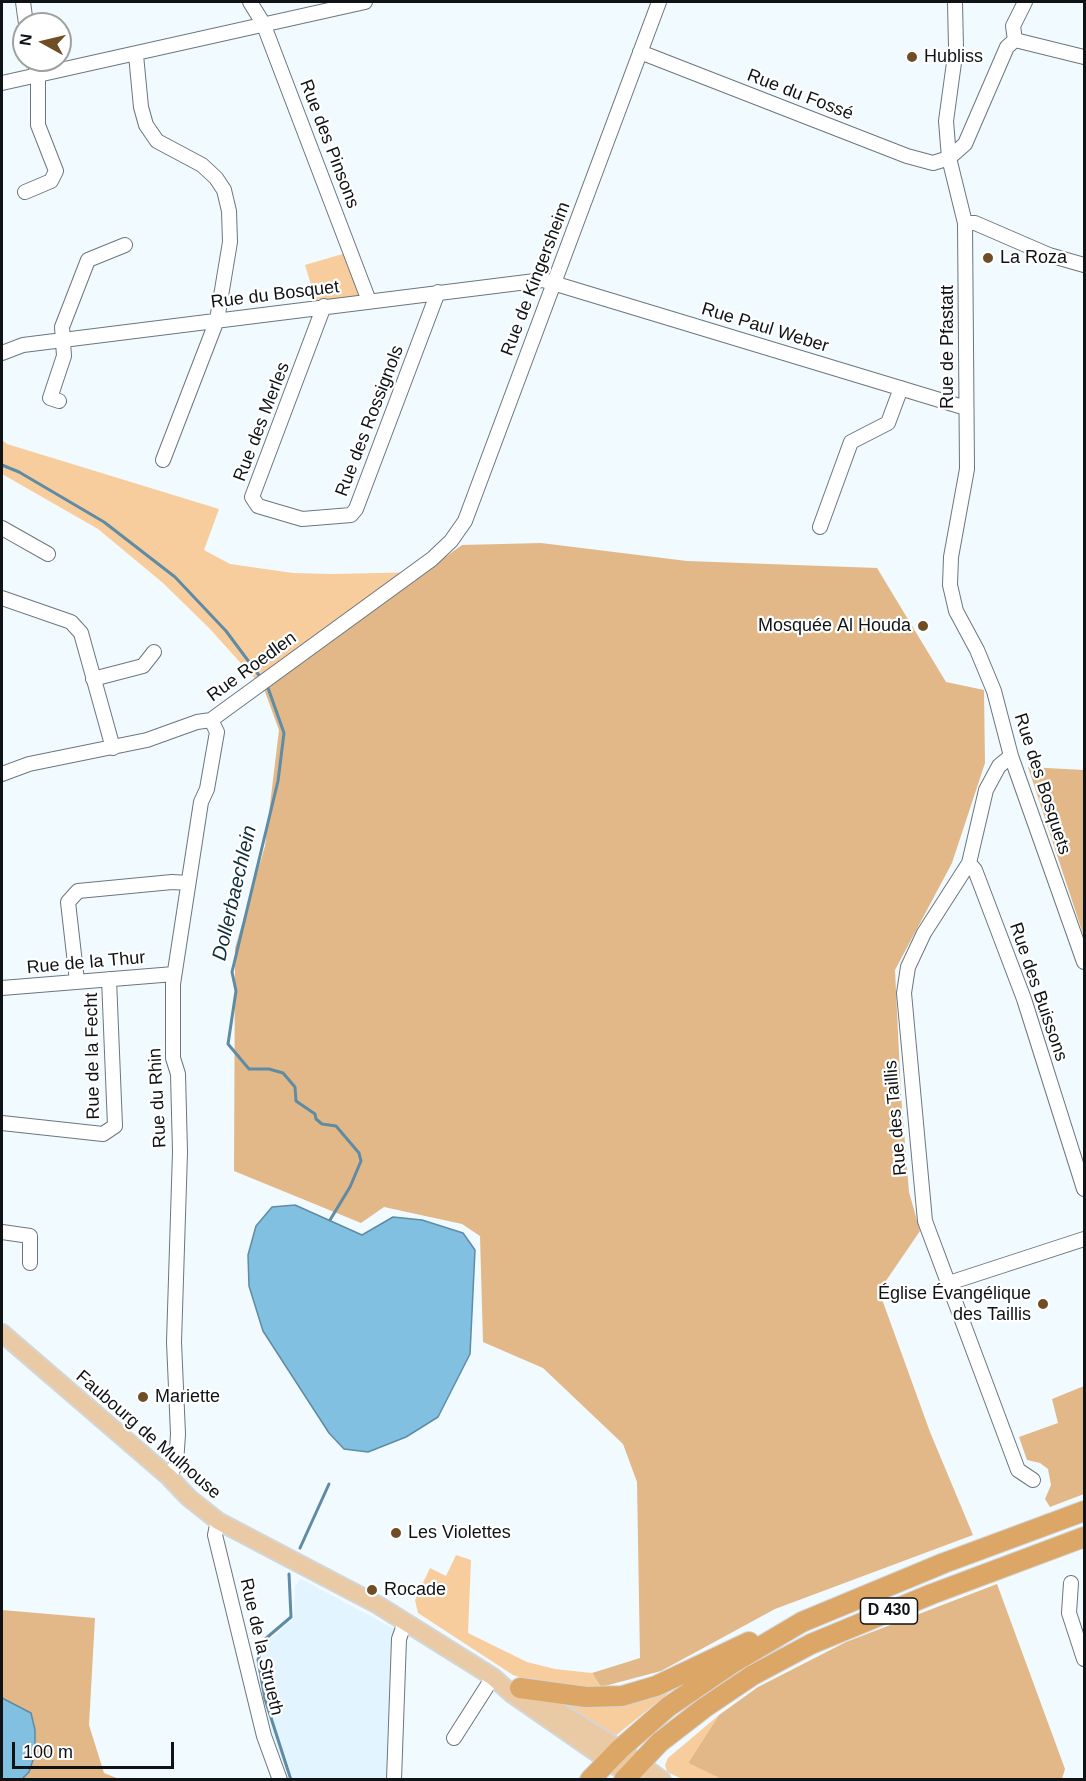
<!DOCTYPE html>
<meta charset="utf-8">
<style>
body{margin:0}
#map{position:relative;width:1086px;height:1781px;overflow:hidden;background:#f1faff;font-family:Arial,sans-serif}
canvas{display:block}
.frame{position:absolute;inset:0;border:3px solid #0f1315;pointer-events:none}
.north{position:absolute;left:12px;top:12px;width:60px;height:60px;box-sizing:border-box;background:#fff;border:2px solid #9fa1a1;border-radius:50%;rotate:278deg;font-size:16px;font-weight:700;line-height:24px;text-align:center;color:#0f1315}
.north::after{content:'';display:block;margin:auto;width:21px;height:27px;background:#6f4e25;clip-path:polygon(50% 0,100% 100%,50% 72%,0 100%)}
.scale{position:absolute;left:12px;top:1742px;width:162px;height:27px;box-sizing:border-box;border:3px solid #0f1315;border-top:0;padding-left:8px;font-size:18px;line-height:21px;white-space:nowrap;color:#0f1315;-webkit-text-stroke:4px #fff;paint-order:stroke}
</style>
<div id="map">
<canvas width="1086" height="1781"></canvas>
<div class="frame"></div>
<div class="north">N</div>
<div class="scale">100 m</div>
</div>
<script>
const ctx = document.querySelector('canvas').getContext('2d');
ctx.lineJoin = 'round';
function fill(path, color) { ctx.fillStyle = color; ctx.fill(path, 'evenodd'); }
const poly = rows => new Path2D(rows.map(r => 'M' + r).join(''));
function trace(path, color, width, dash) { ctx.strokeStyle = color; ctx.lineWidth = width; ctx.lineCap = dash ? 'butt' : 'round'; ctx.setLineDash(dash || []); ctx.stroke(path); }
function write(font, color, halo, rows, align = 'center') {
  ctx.font = font + ' Arial,sans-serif'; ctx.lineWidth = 4.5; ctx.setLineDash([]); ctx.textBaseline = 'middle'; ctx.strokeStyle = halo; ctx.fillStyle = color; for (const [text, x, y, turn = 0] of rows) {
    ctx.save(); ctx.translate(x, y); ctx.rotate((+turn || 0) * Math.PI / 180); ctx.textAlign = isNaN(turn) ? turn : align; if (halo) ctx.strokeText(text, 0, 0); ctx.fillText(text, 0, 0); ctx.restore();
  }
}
const built = poly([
 [301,1579,407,1636,400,1779,290,1779,273,1738,255,1652,294,1619,295,1586]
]);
const green = poly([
 [346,253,364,297,316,301,305,265],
 [2,440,7,444,219,509,204,550,230,564,293,573,332,574,427,572,264,689,210,629,163,583,98,529,2,474],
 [456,1555,471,1560,468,1633,527,1662,555,1669,592,1673,601,1687,587,1688,531,1681,513,1675,418,1613,415,1600,430,1568,446,1576],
 [681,1683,614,1737,557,1701],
 [719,1715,688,1763,724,1779,682,1779,667,1772,665,1765,668,1758]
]);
const forest = poly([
 [541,543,687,561,877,568,946,682,984,690,985,763,952,863,895,970,901,1095,909,1192,920,1231,879,1291,930,1432,973,1535,775,1609,661,1671,601,1687,592,1673,640,1658,637,1482,623,1444,543,1368,483,1342,480,1236,462,1224,384,1207,361,1223,234,1171,235,948,265,846,279,730,264,689,462,545],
 [1028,767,1084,770,1084,937],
 [1084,1386,1084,1494,1050,1507,1045,1499,1051,1485,1048,1469,1040,1463,1027,1460,1019,1437,1058,1423,1052,1399],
 [997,1584,1065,1769,1062,1779,724,1780,688,1763,719,1715,758,1687,846,1642],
 [2,1610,95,1618,89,1725,104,1773,119,1779,22,1779,29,1772,35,1730,31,1713,2,1698]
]);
const water = poly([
 [295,1205,362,1235,393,1217,422,1220,463,1233,475,1250,470,1354,438,1417,406,1437,368,1452,344,1449,329,1433,263,1331,249,1286,248,1255,256,1226,272,1207,295,1205],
 [2,1698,31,1713,35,1730,35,1754,29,1772,22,1779,2,1779,2,1698]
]);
const stream = poly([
 [2,465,19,472,104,522,175,577,226,631,261,678],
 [267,685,284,733,278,781,232,972,236,991,228,1044,249,1069,269,1069,283,1073,295,1087,296,1101,315,1114,316,1119,322,1124,336,1126,359,1153,361,1161,350,1187,330,1220],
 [300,1548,329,1484],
 [289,1574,291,1617,264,1640,258,1660,265,1699,291,1780]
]);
const minor = poly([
 [23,2,26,24],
 [250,2,263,23,369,301],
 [955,2,956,48,946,121,949,158,965,223,967,469,951,557,950,585,956,611,977,650,994,691,1011,756,1084,962],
 [1015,40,1084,57],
 [1015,40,1013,26,1025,2],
 [640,52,907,156,933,163,949,158,965,144,1007,47,1015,40],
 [136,55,141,107,146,125,157,141,202,165,216,178,224,190,229,211,230,242,217,320,163,460],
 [2,83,365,2],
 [25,192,51,181,56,171,38,125,38,75,34,60],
 [965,223,975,223,1049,255,1084,265],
 [324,306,252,497,258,506,302,519,351,515,356,509,438,292],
 [2,353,23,345,543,280,966,408],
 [59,401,50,398,64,356,62,327,88,260,125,245],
 [820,527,851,442,888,423,901,388],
 [2,528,48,554],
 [2,598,71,622,81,633,113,748],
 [93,679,143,666,154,652],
 [1011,756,999,766,986,790,969,863,924,933,908,967,904,993,925,1221,1018,1470,1033,1480],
 [2,774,29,764,147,740,197,722,211,720,432,559,451,541,465,521,659,2],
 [969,863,975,870,1024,999,1084,1189],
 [77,981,68,902,78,891,172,882,188,883],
 [2,988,174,974],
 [2,1123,103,1134,115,1126,109,979],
 [2,1232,30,1236,30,1263],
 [949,1283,1084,1239],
 [169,1477,176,1464,178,1434,174,1342,180,1152,178,1074,173,1058,173,984,201,802,207,789,217,732,211,720],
 [218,1521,215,1535,264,1736,280,1780],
 [1071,1583,1069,1613,1084,1659],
 [454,1738,493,1677],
 [394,1780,399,1639,405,1622]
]);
const major = poly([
 [2,1333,169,1477,189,1498,218,1521,378,1605,493,1677,512,1694,636,1780],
 [529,1693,620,1749,662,1780]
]);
const highway = poly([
 [520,1688,586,1697,622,1696,656,1686,749,1642],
 [590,1780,620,1749,668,1707,731,1664,802,1622,944,1563,1084,1511],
 [624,1780,660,1742,704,1708,753,1675,811,1644,932,1594,1084,1537]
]);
const markers = [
 [912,57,6,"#6f4e25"],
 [988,258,6,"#6f4e25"],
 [923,626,6,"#6f4e25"],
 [1043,1304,6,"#6f4e25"],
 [143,1397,6,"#6f4e25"],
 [396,1533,6,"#6f4e25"],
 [372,1590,6,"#6f4e25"]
];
const shields = [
 [889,1611,57]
];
const shieldNames = [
 ["D 430",889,1611]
];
const poiNames = [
 ["Hubliss",924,57],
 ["La Roza",1000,258],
 ["Mosquée Al Houda",911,626,"right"],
 ["Église Évangélique",1031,1294,"right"],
 ["des Taillis",1031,1315,"right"],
 ["Mariette",155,1397],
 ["Les Violettes",408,1533],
 ["Rocade",384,1590]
];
const streetNames = [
 ["Rue du Fossé",800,95,21],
 ["Rue des Pinsons",329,144,69],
 ["Rue de Kingersheim",536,279,-69],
 ["Rue du Bosquet",275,295,-7],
 ["Rue Paul Weber",765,328,17],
 ["Rue de Pfastatt",948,347,-90],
 ["Rue des Rossignols",370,421,-69],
 ["Rue des Merles",262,422,-69],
 ["Rue Roedlen",252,667,-36],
 ["Rue des Bosquets",1042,784,72],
 ["Rue de la Thur",86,963,-5],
 ["Rue des Buissons",1038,992,71],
 ["Rue de la Fecht",93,1056,-91],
 ["Rue du Rhin",158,1098,-93],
 ["Rue des Taillis",896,1118,-95],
 ["Faubourg de Mulhouse",148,1435,41],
 ["Rue de la Strueth",261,1647,77]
];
const waterNames = [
 ["Dollerbaechlein",235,893,-77]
];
fill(built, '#e1f4ff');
fill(green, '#f8cd9d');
fill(forest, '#e2b888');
fill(water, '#81c0e1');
trace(water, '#5f8ca4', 1.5);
trace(stream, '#5f8ca4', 3);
trace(minor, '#6c767c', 16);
trace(major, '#d4d5d5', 20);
trace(highway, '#d4d5d5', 22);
trace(minor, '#fff', 14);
trace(major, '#eacaa4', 16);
trace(highway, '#dca667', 20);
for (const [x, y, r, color] of markers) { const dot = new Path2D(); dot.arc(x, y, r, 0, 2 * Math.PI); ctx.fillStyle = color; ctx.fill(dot); trace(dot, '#fff', 2); }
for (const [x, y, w] of shields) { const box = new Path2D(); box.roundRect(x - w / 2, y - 13, w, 26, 4.5); ctx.fillStyle = '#fff'; ctx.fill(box); trace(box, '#0f1315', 1.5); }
write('bold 16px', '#0f1315', null, shieldNames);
write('18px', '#0f1315', '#fff', poiNames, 'left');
write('18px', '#0f1315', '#fff', streetNames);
write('italic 20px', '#0f2d3b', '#fff', waterNames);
</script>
